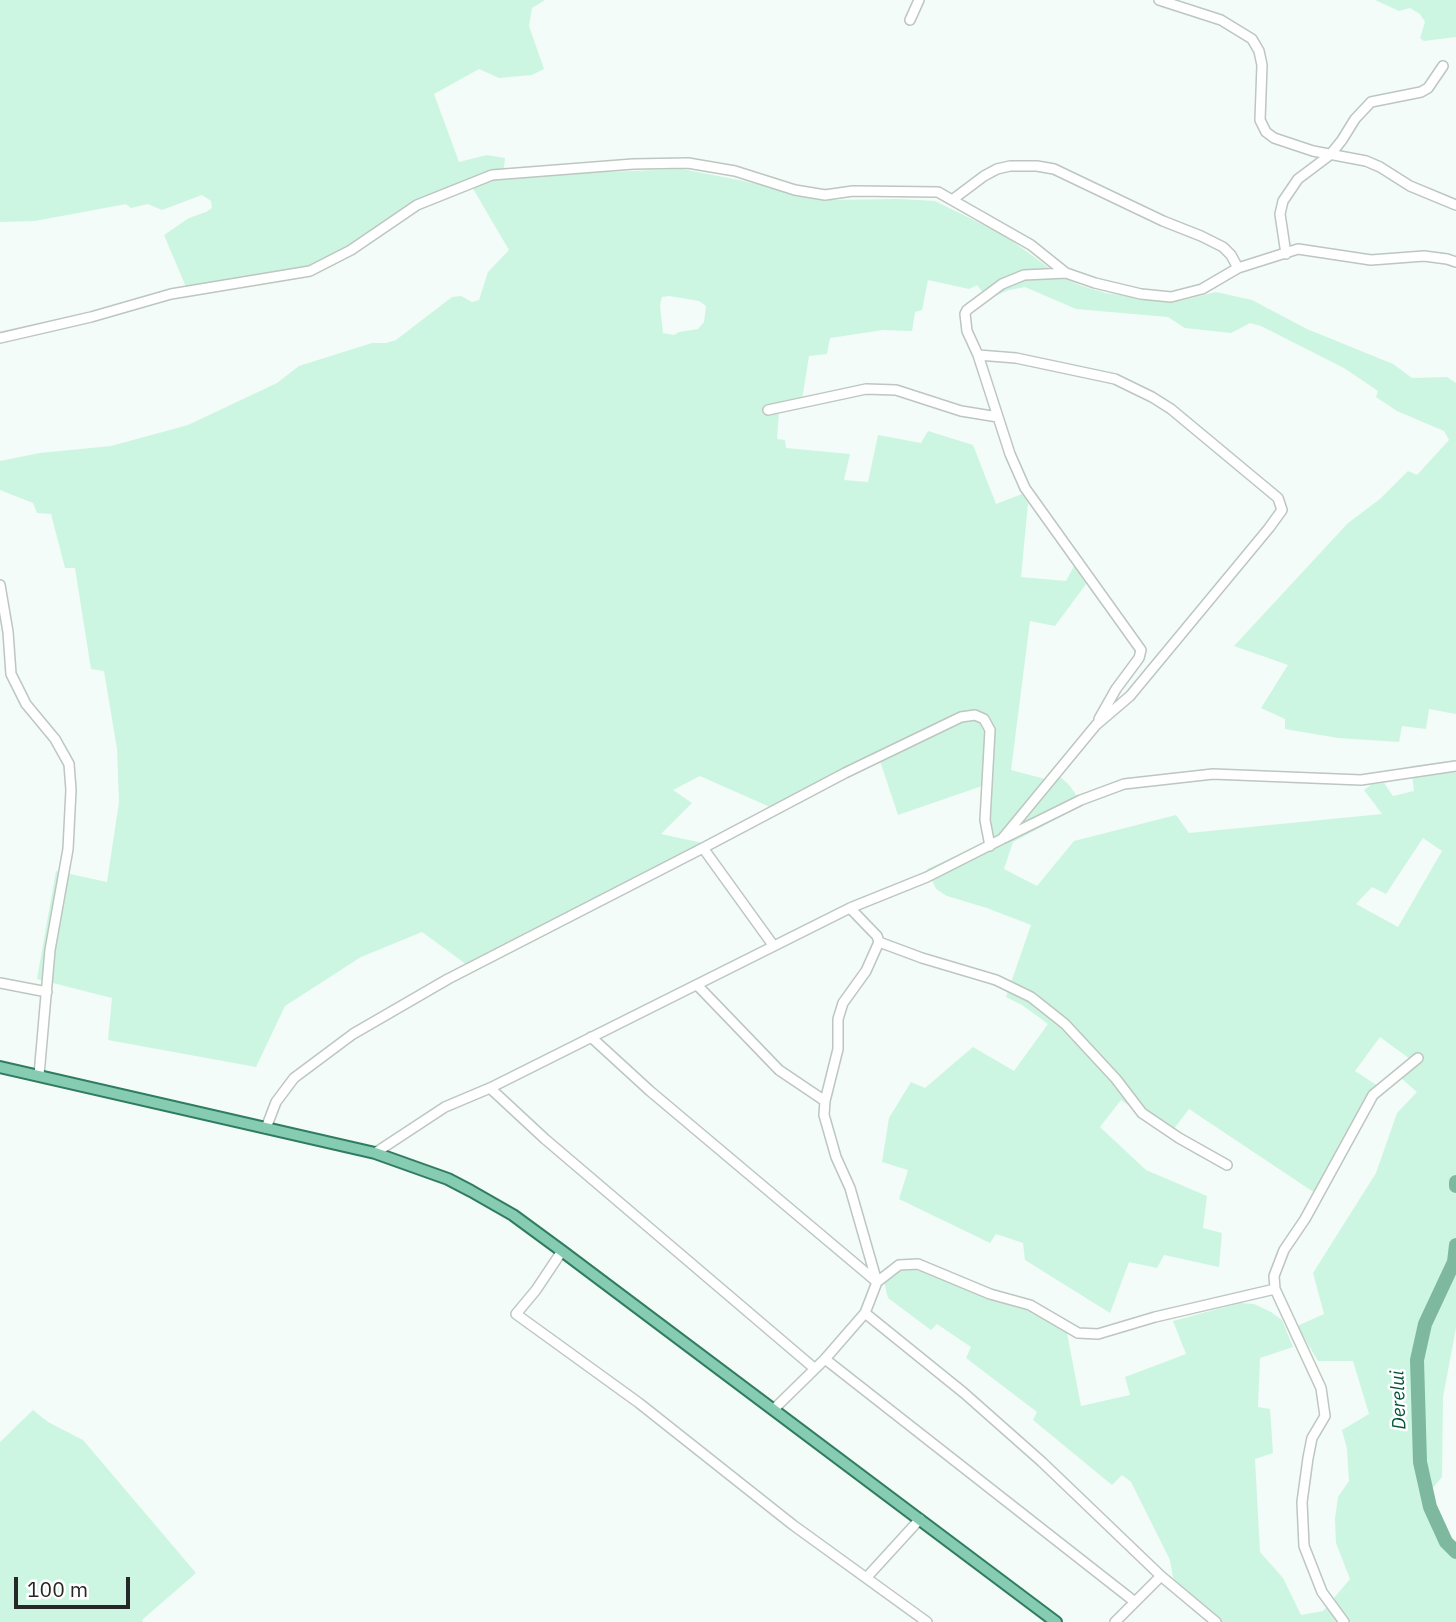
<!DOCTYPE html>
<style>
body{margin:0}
#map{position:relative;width:1456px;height:1622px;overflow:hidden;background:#f3fcf8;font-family:"IBM Plex Sans",sans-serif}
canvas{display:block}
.scale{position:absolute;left:14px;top:1577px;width:116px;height:32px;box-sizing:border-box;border:4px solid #252827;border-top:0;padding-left:9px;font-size:21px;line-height:24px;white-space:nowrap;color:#252827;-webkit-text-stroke:5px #fff;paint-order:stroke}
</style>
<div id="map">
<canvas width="1456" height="1622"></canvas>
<div class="scale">100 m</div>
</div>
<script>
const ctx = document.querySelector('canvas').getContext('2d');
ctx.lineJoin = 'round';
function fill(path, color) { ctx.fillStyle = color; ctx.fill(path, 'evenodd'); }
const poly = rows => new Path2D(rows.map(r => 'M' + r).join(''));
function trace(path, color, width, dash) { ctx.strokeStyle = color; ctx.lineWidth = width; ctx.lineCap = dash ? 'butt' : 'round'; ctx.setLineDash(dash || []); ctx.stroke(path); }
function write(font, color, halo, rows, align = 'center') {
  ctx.font = font + ' "IBM Plex Sans",sans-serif'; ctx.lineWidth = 5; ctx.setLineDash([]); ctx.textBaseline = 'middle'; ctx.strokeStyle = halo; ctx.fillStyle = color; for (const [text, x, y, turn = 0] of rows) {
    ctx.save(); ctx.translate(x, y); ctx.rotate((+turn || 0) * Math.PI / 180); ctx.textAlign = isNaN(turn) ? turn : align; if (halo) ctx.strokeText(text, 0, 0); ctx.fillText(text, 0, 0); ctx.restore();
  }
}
const green = poly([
 [0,0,545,0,532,8,529,26,544,69,532,75,499,78,479,69,434,94,459,162,487,155,505,158,503,176,682,169,744,181,825,200,899,199,935,201,1004,235,1063,278,1082,286,1106,293,1167,301,1180,301,1216,292,1252,300,1307,329,1393,364,1412,378,1447,377,1456,383,1456,714,1429,709,1426,729,1402,726,1399,742,1338,738,1285,729,1285,719,1261,708,1288,665,1234,646,1348,523,1380,499,1408,471,1417,475,1449,440,1444,431,1397,411,1376,397,1378,391,1344,368,1261,326,1250,323,1231,333,1185,328,1168,317,1076,309,1025,287,1009,290,988,299,977,285,969,289,928,280,922,310,915,312,912,331,883,330,830,338,827,354,809,356,801,406,779,411,777,439,785,440,786,448,850,454,844,480,868,482,878,435,921,443,928,431,973,445,996,504,1022,494,1028,503,1021,577,1066,581,1074,566,1086,584,1055,626,1030,621,1011,770,1045,779,1053,770,1070,786,1083,805,1013,842,1004,869,1037,886,1074,841,1176,815,1189,833,1382,814,1364,790,1372,784,1384,783,1393,796,1414,791,1411,766,1456,760,1456,1328,1443,1397,1442,1477,1431,1490,1427,1499,1441,1540,1456,1556,1456,1622,1220,1622,1174,1583,1170,1560,1131,1482,1122,1475,1112,1485,1033,1420,1037,1412,966,1358,971,1347,937,1324,931,1330,888,1298,882,1273,892,1264,911,1260,1034,1303,1065,1323,1081,1406,1130,1395,1125,1377,1186,1354,1173,1321,1240,1303,1254,1304,1271,1312,1282,1320,1293,1347,1260,1358,1258,1407,1270,1409,1273,1453,1255,1459,1260,1552,1283,1578,1301,1615,1323,1611,1350,1579,1336,1543,1335,1519,1338,1497,1349,1481,1347,1449,1342,1430,1369,1414,1353,1361,1318,1361,1297,1326,1324,1314,1313,1273,1376,1173,1397,1113,1417,1092,1394,1072,1410,1059,1380,1037,1355,1071,1384,1090,1374,1101,1321,1197,1189,1109,1170,1134,1121,1100,1100,1127,1146,1170,1207,1196,1203,1228,1222,1233,1219,1267,1164,1255,1157,1268,1129,1262,1110,1313,1025,1260,1023,1243,996,1234,990,1243,899,1199,908,1170,882,1162,889,1118,911,1082,925,1088,973,1047,1014,1071,1048,1024,1022,1005,1006,997,1031,925,987,908,947,896,936,889,927,869,988,841,982,786,898,815,880,761,779,811,700,776,673,790,692,803,661,834,712,845,474,970,422,932,361,957,285,1006,256,1067,108,1040,112,998,37,979,56,871,107,882,119,802,117,749,104,671,91,669,75,568,65,568,51,514,37,513,33,503,0,490,0,461,40,453,111,446,188,425,277,383,299,366,372,343,386,343,396,340,452,297,461,296,472,302,479,300,488,272,509,250,472,187,420,209,315,271,189,294,164,235,189,218,206,212,212,208,211,201,202,195,162,210,148,204,131,208,126,204,35,221,0,222],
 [669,296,699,301,706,306,704,322,698,329,679,332,674,335,663,333,660,305,662,297],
 [1423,838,1442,851,1398,927,1356,904,1372,887,1386,894],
 [1375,0,1456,0,1456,37,1424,41,1420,38,1425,22,1420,14,1410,8,1399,11],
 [33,1410,48,1422,83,1440,196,1573,142,1620,143,1622,0,1622,0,1442]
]);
const river = poly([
 [1456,1182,1456,1186],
 [1456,1245,1454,1262,1425,1324,1417,1360,1420,1462,1430,1507,1446,1542,1456,1552]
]);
const minor = poly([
 [1159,0,1221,20,1252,39,1259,51,1262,65,1260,120,1266,132,1274,138,1313,151,1366,161,1380,167,1410,186,1456,205],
 [910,20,919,0],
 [952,200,984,176,997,169,1010,166,1037,166,1054,169,1163,221,1201,236,1223,247,1231,255,1238,268],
 [1286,254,1280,214,1283,201,1298,179,1330,155,1342,140,1355,119,1371,102,1421,92,1428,88,1443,66],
 [0,338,91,317,171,294,310,271,351,250,417,205,492,175,633,164,688,163,735,171,795,190,825,195,853,191,938,192,1031,245,1066,273,1095,283,1141,294,1171,297,1202,289,1238,268,1298,249,1371,260,1424,256,1447,259,1456,262],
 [978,355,1010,454,1025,488,1141,650,1139,658,1116,689,1099,719],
 [768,410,866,389,896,390,961,411,998,417],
 [0,585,8,632,11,674,26,704,55,739,69,764,71,790,68,849,50,950,39,1075],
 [1004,838,1081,800,1124,784,1213,774,1361,780,1456,766],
 [703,848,845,773,961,717,975,715,984,719,990,730,985,820,990,846],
 [879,942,922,958,996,980,1031,997,1065,1024,1116,1079,1142,1113,1179,1138,1227,1165],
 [0,983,47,992],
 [698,986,779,1070,825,1101],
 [591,1037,650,1091,877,1282,899,1265,918,1264,990,1294,1030,1305,1078,1333,1098,1334,1155,1317,1275,1289],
 [490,1088,545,1139,814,1368],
 [266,1128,276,1102,294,1078,353,1034,448,979,703,848,773,945],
 [375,1153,445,1107,490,1088,850,908,927,877,1002,839,1096,725,1130,696,1269,528,1282,510,1278,498,1171,409,1152,397,1115,379,1016,358,978,355,967,331,965,314,967,310,1002,284,1024,275,1066,273],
 [562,1251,536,1290,516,1314,639,1403,793,1525,927,1622],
 [865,1313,964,1393,1042,1462,1161,1576,1216,1622],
 [825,1359,1135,1602],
 [774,1409,825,1359,865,1313,877,1282,850,1188,836,1157,824,1115,825,1101,838,1049,838,1019,843,1003,866,971,879,942,877,936,850,908],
 [867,1577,920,1519],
 [1115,1622,1161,1576],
 [1344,1622,1322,1592,1304,1546,1302,1502,1308,1458,1312,1438,1325,1416,1321,1388,1275,1289,1274,1276,1284,1250,1305,1219,1373,1095,1418,1058]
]);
const major = poly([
 [0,1067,375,1153,448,1179,471,1191,513,1215,562,1251,1056,1622]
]);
const waterNames = [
 ["Derelui",1399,1400,-92]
];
fill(green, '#ccf6e2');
trace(river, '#7eb89e', 14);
trace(minor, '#bdc6c1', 12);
trace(major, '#307c61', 14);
trace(minor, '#fff', 9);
trace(major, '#86ccb3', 10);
write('italic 19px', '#04543b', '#fff', waterNames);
</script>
